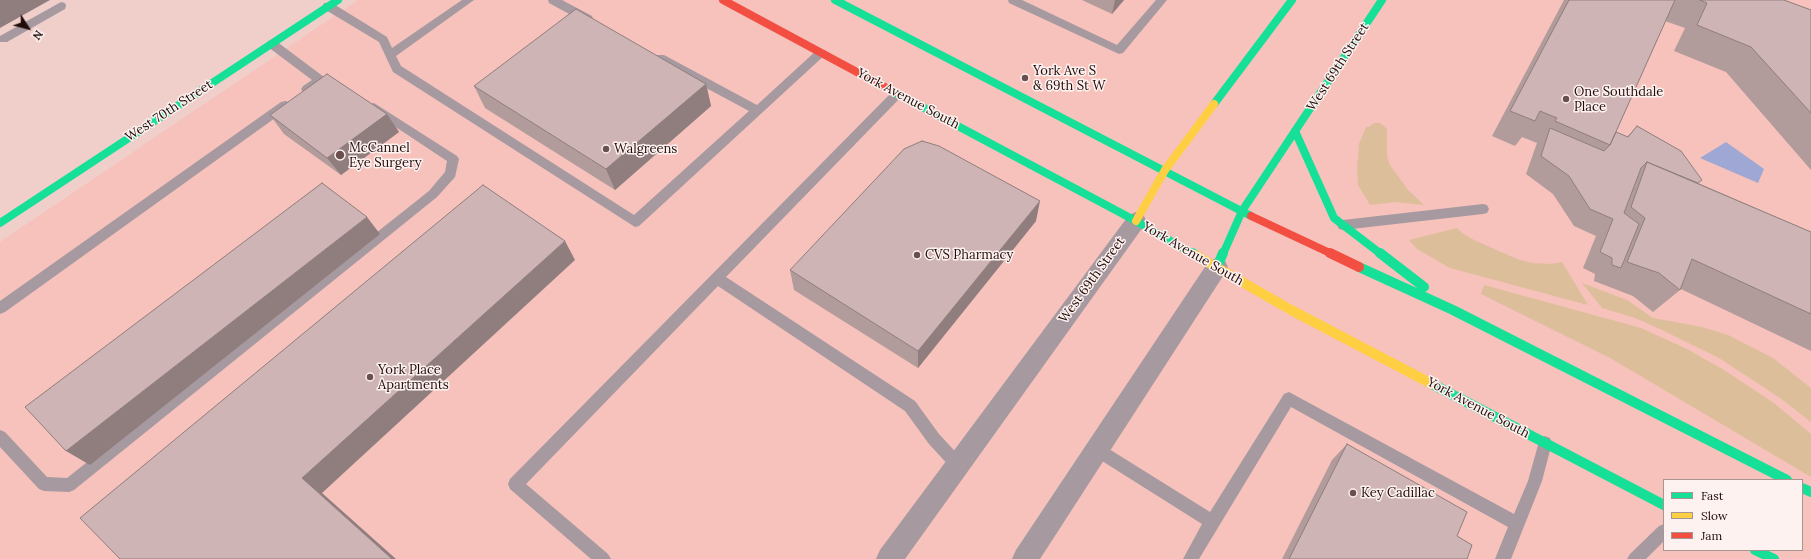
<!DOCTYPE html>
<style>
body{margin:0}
#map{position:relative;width:1811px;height:559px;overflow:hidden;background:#f0cfcb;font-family:Lora,serif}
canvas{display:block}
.legend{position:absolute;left:1663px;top:479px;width:140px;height:72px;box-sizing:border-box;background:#fef2f0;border:1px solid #a59694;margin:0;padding:5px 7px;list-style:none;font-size:12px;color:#200c0a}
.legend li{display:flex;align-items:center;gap:8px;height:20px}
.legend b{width:20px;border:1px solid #a59694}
.north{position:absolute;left:8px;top:8px;width:40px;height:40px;-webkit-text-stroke:3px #fef2f0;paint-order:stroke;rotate:126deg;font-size:11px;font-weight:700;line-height:16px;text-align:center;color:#200c0a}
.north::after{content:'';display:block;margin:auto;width:14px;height:18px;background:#200c0a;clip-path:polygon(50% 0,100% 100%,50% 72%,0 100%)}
</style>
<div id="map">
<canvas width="1811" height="559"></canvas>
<ul class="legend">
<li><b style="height:5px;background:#16e098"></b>Fast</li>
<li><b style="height:5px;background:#ffcf43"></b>Slow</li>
<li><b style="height:5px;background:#f24e42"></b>Jam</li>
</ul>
<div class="north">N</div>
</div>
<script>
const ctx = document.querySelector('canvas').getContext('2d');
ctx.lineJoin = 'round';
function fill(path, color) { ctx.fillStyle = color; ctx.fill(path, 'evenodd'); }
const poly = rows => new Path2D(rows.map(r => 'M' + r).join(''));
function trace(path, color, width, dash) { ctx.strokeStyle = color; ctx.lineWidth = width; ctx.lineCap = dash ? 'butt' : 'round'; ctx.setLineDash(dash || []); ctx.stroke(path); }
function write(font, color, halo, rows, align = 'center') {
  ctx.font = font + ' Lora,serif'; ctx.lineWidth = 3; ctx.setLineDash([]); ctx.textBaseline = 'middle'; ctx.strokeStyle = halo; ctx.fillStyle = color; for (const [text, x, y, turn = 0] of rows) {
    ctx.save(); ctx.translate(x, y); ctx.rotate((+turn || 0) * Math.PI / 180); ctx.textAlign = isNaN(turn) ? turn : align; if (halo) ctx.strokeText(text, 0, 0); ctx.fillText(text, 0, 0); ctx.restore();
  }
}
const built = poly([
 [358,0,1811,0,1811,559,0,559,0,242],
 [1664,480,1802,480,1802,550,1664,550]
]);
const green = poly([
 [1374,123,1380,123,1387,129,1387,156,1390,165,1408,190,1424,205,1395,202,1370,205,1358,185,1357,169,1359,144,1366,127,1369,127],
 [1457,228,1462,233,1474,240,1517,259,1532,263,1551,264,1562,262,1588,305,1450,268,1417,249,1409,240],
 [1582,283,1627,300,1653,318,1702,327,1728,335,1773,358,1811,388,1811,422,1780,398,1719,358,1660,329,1635,318,1602,308],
 [1484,285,1641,328,1687,349,1724,370,1774,403,1811,434,1811,477,1612,359,1481,294]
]);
const water = poly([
 [1726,142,1764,169,1758,183,1700,158]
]);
const lane = poly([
 [462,0,474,0,396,56,401,66,634,215,749,111,656,61,654,58,656,55,664,55,757,105,817,50,825,50,827,53,639,226,635,227,393,72,379,42,324,9,323,6,324,3,332,3,387,37,392,48,462,0],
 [548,0,562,0,592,16,593,19,592,22,584,22,549,3,548,0],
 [1008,0,1022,0,1117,45,1156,0,1167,0,1123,53,1119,54,1009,3,1008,0],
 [61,2,65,3,66,6,65,9,7,42,0,42,0,36,61,2],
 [272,40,276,41,324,77,326,80,324,83,311,92,303,92,301,89,303,86,312,80,268,47,267,44,268,41,272,40],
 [897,90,901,91,903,94,901,97,726,277,915,401,939,434,962,459,964,464,962,469,957,471,952,469,929,444,905,411,718,286,526,484,608,554,611,559,591,559,510,489,508,484,510,479,893,91,897,90],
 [285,101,289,102,291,105,289,108,5,312,0,314,0,301,281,102,285,101],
 [374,103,457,156,459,159,455,177,437,197,74,490,69,492,44,491,39,489,0,447,0,430,5,432,47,477,67,478,429,191,445,172,447,161,370,110,368,107,370,104,374,103],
 [1483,204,1487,205,1489,209,1487,213,1483,214,1343,230,1339,229,1337,225,1339,221,1343,220,1483,204],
 [1289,392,1514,514,1528,481,1540,438,1545,436,1550,438,1552,443,1542,481,1511,559,1495,559,1508,527,1291,407,1199,559,1183,559,1202,524,1091,454,1089,449,1091,444,1096,442,1101,444,1210,512,1284,394,1289,392],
 [1664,524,1664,541,1646,559,1627,559,1630,554,1659,526,1664,524]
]);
const street = poly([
 [1136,212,1143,215,1147,221,1143,227,905,559,876,559,880,550,1129,215,1136,212],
 [1217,258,1225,261,1228,267,1225,273,1040,559,1012,559,1016,550,1209,261,1217,258]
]);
const fastFar1 = poly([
 [835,0,1251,216],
 [894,92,1136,221,1193,254],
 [1214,104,1292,0],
 [1295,131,1334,218,1381,254],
 [0,223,338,0],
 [1223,254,1242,211,1382,0]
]);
const fast = poly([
 [1192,253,1195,255],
 [1380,253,1424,287],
 [1217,267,1223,253],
 [1359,267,1453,310,1787,480],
 [1432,384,1664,505],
 [1802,488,1811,492],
 [1755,550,1774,559]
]);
const slowFar1 = poly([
 [1136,221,1165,170,1214,104]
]);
const slow = poly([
 [1195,255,1291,310,1432,384]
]);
const jamFar1 = poly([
 [723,0,894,92],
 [1251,216,1332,254]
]);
const jam = poly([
 [1330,253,1359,267]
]);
const wall = poly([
 [1082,0,1124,0,1112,14],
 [1564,0,1784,0,1811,10,1811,170,1726,72,1674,51,1685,28,1665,21,1616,132,1627,137,1637,126,1698,183,1811,232,1811,351,1681,289,1680,290,1653,312,1633,296,1594,281,1595,274,1583,268,1596,236,1574,226,1553,194,1526,174,1537,143,1522,137,1515,146,1492,136],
 [706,84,711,106,615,190,485,108,474,86],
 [387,114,399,132,341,175,284,134,270,115],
 [1036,221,918,368,794,290,790,270],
 [1347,444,1457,536,1467,559,1282,559,1332,460]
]);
const shadedWall = poly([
 [0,0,50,0,0,28],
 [1115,0,1124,0,1112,14],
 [706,84,711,106,615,190,606,169],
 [387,114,399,132,341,175,327,158],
 [1040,201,1036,221,918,368,918,351],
 [367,217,380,234,90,465,66,451],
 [565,241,575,260,322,493,396,559,392,559,302,478]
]);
const building = poly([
 [1569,0,1675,0,1610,145,1555,121,1557,118,1540,111,1535,121,1510,111,1569,0],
 [1700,0,1784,0,1811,10,1811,113,1751,47,1697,25,1707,3,1700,0],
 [576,9,706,84,606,169,474,86,576,9],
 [327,74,387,114,327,158,270,115,327,74],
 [1637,126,1681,151,1702,180,1698,183,1647,162,1641,168,1624,213,1639,224,1621,268,1612,265,1612,258,1600,252,1613,219,1590,209,1569,176,1541,156,1550,128,1604,151,1610,145,1616,132,1628,137,1637,126],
 [922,141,939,146,1040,201,918,351,790,270,904,149,922,141],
 [1647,162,1811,232,1811,314,1692,259,1680,290,1659,273,1627,262,1645,218,1631,207,1647,162],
 [322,183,367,217,66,451,25,407,322,183],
 [483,185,565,241,302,478,392,559,120,559,80,518,483,185],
 [1347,444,1467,512,1457,536,1472,545,1467,559,1289,559,1347,444]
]);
const markers = [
 [1025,78,4,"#69504e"],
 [1566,99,4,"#69504e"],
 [606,149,4,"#69504e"],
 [340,155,5,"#69504e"],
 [917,255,4,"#69504e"],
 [370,377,4,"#69504e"],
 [1353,493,4,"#69504e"]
];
const streetNames = [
 ["West 69th Street",1338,67,-57],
 ["York Avenue South",908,99,28],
 ["West 70th Street",169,111,-33],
 ["York Avenue South",1193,254,30],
 ["West 69th Street",1092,280,-54],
 ["York Avenue South",1478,408,28]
];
const poiNames = [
 ["York Ave S",1033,71],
 ["& 69th St W",1033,86],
 ["One Southdale",1574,92],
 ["Place",1574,107],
 ["McCannel",349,148],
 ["Eye Surgery",349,163],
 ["Walgreens",614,149],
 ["CVS Pharmacy",925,255],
 ["York Place",378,370],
 ["Apartments",378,385],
 ["Key Cadillac",1361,493]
];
fill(built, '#f6c2bb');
fill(green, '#ddbe9a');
fill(water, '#9fa7d5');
fill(lane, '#a699a0');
fill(street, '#a699a0');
trace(fastFar1, '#16e098', 8);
trace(fast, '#16e098', 10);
trace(slowFar1, '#ffcf43', 8);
trace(slow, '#ffcf43', 10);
trace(jamFar1, '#f24e42', 8);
trace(jam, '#f24e42', 10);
fill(wall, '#b19b9b');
fill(shadedWall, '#907e7e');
fill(building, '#ceb4b4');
trace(building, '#907e7e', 1);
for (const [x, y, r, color] of markers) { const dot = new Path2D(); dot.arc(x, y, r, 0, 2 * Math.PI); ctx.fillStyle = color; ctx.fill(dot); trace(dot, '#fef2f0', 1.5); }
write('13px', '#200c0a', '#fef2f0', streetNames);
write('13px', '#200c0a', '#fef2f0', poiNames, 'left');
</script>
